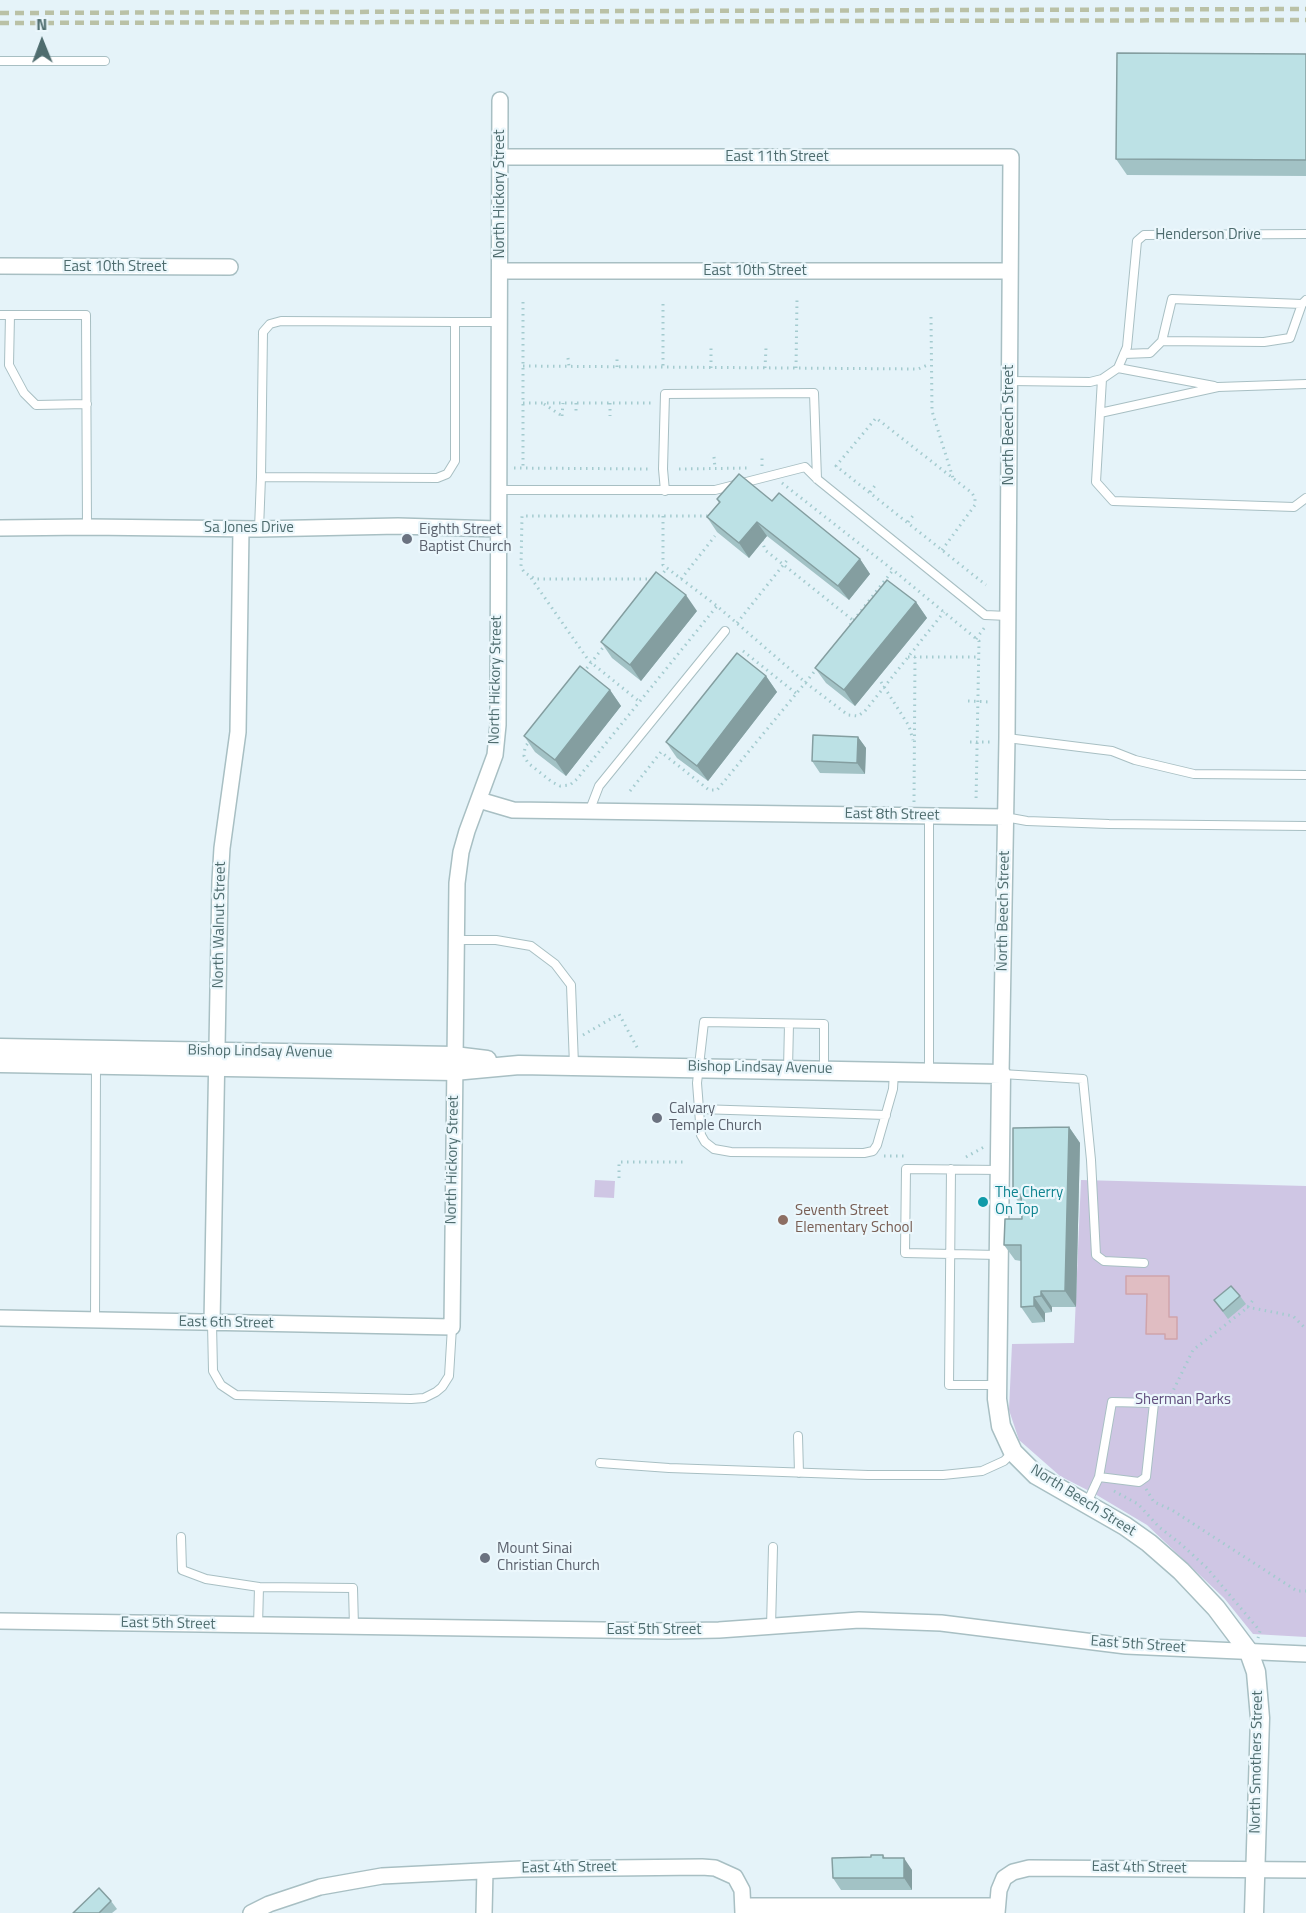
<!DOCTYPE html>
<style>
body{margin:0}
#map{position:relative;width:1306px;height:1913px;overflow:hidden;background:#e5f3f9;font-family:"Titillium Web",sans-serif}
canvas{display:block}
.north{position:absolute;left:12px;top:12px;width:60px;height:60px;-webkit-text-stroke:4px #ebf7fc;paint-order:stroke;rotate:359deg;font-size:16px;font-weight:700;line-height:24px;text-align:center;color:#4e6c6e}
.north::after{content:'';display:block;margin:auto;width:21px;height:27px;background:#4e6c6e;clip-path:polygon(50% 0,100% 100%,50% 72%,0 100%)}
</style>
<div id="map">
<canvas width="1306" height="1913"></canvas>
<div class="north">N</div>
</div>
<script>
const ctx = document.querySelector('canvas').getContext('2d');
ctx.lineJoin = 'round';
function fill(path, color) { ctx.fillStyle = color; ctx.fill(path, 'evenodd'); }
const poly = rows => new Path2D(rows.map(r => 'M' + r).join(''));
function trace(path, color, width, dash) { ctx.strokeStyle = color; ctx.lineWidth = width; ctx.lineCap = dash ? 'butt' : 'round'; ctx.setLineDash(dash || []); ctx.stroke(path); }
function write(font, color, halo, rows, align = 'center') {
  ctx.font = font + ' "Titillium Web",sans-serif'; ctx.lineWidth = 4.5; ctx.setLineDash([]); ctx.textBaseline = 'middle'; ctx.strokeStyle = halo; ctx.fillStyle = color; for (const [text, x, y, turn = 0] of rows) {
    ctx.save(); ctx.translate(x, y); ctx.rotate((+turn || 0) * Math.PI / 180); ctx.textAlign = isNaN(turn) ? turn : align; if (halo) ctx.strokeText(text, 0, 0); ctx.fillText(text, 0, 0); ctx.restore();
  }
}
const green = poly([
 [595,1180,615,1181,614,1198,594,1197],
 [1081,1180,1306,1186,1306,1637,1253,1634,1224,1598,1147,1525,1095,1494,1060,1476,1019,1440,1009,1410,1012,1344,1074,1343]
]);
const water = poly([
 [1126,1276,1169,1276,1169,1317,1177,1317,1177,1339,1165,1339,1165,1334,1146,1334,1147,1294,1126,1294,1126,1276]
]);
const path = poly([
 [523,302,523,468],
 [663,304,663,367],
 [931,317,932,411,953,478],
 [568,358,569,367],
 [523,366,918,369,930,364],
 [617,367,617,359],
 [711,368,711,348],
 [765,368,766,348],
 [796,368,797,299],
 [523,403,653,403],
 [576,403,576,415],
 [610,403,610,416],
 [544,404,562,416],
 [562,416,563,403],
 [714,457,715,468],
 [762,466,762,458],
 [514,468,651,469],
 [679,469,749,468],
 [782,483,893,570,979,641,976,802],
 [870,492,877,483],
 [663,516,663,565,717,606,806,683,848,715,858,716,865,711,944,612],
 [908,522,915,513],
 [762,540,765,550,854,621],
 [942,550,975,505,975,498,972,493,876,418,836,466,986,585],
 [660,577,667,568],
 [531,578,589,661,640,702],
 [653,579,535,579,524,572,521,567,522,516,710,516],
 [681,579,715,536],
 [737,623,788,559],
 [850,625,893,570],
 [976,639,985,627],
 [743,651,797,694],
 [908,657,977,657],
 [583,673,605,645],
 [881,682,909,726,913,740],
 [968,701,990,702],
 [531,739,525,747,524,756,528,763,552,782,560,786,570,785,577,779,717,606],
 [970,742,992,742],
 [630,791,661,752,709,790,717,790,819,666],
 [914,802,915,657],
 [583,1035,619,1014,639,1051],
 [884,1156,906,1156],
 [966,1157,984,1147],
 [619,1178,619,1162,685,1162],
 [1247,1307,1293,1316,1306,1329],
 [1165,1396,1171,1395,1193,1350,1247,1308,1253,1300],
 [1146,1489,1154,1502,1172,1510,1297,1591,1306,1591],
 [1114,1491,1138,1504,1159,1527,1182,1545,1207,1568,1260,1631,1258,1638]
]);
const service = poly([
 [0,61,105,61],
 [0,315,86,315,87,527],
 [10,315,9,365,24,393,36,405,87,404],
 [1162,341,1172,299,1302,304],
 [1124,354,1150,353,1162,341,1264,342,1290,338,1302,304,1306,300],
 [1118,368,1214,386],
 [1102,379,1100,413,1218,387,1306,384],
 [1010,381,1090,382,1102,379,1118,368,1127,347,1137,241,1144,235,1306,234],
 [1100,413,1096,482,1113,501,1294,507,1306,498],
 [261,477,263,332,270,324,281,321,455,322],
 [499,490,715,490,805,467,817,479,985,615,1008,616],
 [665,491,663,469,665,394,814,393,817,479],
 [259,529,261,477,437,478,447,474,455,461,455,322,500,322],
 [1007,738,1112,751,1135,760,1194,774,1306,775],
 [589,812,599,786,725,631],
 [929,816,929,1071],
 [1005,817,1027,821,1109,824,1306,826],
 [456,940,496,940,531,946,555,964,571,985,574,1065],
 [788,1069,789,1024],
 [824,1069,824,1024,704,1022,697,1083,701,1135,705,1142,714,1149,731,1152,864,1153,873,1151,877,1145,893,1089,894,1072],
 [1002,1074,1083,1079,1091,1160,1096,1255,1104,1261,1144,1263],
 [699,1109,886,1115],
 [951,1169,949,1385,996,1385],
 [998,1255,905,1253,906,1169,1000,1170],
 [95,1321,96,1066],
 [212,1323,213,1371,221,1385,236,1395,411,1399,424,1398,436,1392,442,1387,449,1376,452,1327],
 [798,1436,799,1473],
 [600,1463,669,1468,868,1475,943,1475,982,1471,1004,1461,1013,1452],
 [1087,1503,1099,1477,1112,1402,1154,1403,1146,1477,1139,1482,1099,1477],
 [181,1537,182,1570,206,1579,259,1587,258,1626],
 [259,1587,353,1588,354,1627],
 [771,1627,773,1547]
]);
const minor = poly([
 [500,157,1011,157,1007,738,1001,1074],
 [0,266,230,267],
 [500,271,1010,271],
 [0,528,87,527,259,529,398,526,498,529],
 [479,800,513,810,1005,817],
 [0,1318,452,1327,457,883,461,852,467,831,495,755,498,725,500,100],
 [212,1323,220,881,222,848,238,732,241,529],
 [0,1621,668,1631,719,1630,859,1620,941,1623,1126,1646,1306,1654],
 [743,1906,997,1906],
 [251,1913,269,1904,320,1887,382,1876,521,1869,702,1867,715,1868,735,1877,742,1890,743,1913],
 [484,1913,485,1871],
 [997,1913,999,1890,1004,1878,1013,1872,1029,1868,1306,1870]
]);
const tertiary = poly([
 [0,1048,454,1056,487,1060],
 [0,1063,454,1071,519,1065,1001,1074,997,1399,1001,1426,1013,1452,1036,1475,1125,1526,1149,1543,1181,1571,1216,1608,1249,1652,1256,1672,1260,1718,1254,1913]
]);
const rail = poly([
 [0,13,1306,9],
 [0,23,1306,20]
]);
const wall = poly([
 [1306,54,1306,176,1127,175,1116,159],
 [717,499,772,501,860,559,870,574,849,600,767,536,749,558,717,532,707,517,719,503],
 [916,602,927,618,855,706,826,683,815,668],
 [697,611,641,681,612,658,601,642],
 [766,676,777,692,708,781,677,758,666,742],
 [610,690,621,706,566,776,535,752,524,736],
 [858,737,866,748,865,774,820,773,812,761],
 [1069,1127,1080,1143,1076,1307,1052,1307,1052,1312,1045,1313,1045,1322,1032,1323,1021,1307,1021,1261,1015,1260,1004,1245,1022,1219,1021,1206,1013,1194],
 [1240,1296,1246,1304,1228,1319,1214,1300],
 [883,1855,885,1858,912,1870,912,1890,841,1890,833,1878,871,1857],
 [111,1901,117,1909,112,1913,73,1913]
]);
const shadedWall = poly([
 [757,522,767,536,749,558,739,543],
 [860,559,870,574,849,600,838,586],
 [686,595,697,611,641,681,630,665],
 [916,602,927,618,855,706,844,690],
 [766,676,777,692,708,781,697,766],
 [610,690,621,706,566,776,555,760],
 [858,737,866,748,865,774,857,763],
 [1069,1127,1080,1143,1076,1307,1065,1291],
 [1041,1291,1052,1307,1052,1312,1041,1296],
 [1034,1297,1045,1313,1045,1322,1034,1306],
 [904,1858,912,1870,912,1890,904,1878]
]);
const building = poly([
 [1117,53,1306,54,1306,160,1116,159,1117,53],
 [739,474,772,501,779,493,860,559,838,586,757,522,739,543,707,517,720,502,717,499,739,474],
 [656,572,686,595,630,665,601,642,656,572],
 [887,580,916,602,844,690,815,668,887,580],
 [737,653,766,676,697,766,666,742,737,653],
 [580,666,610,690,555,760,524,736,580,666],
 [813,735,858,737,857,763,812,761,813,735],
 [1069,1127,1065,1291,1041,1291,1041,1296,1034,1297,1034,1306,1021,1307,1021,1245,1004,1245,1005,1219,1022,1219,1021,1194,1013,1194,1013,1128,1069,1127],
 [1231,1286,1240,1296,1223,1311,1214,1300,1231,1286],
 [871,1855,883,1855,883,1858,904,1858,904,1878,833,1878,832,1858,871,1857,871,1855],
 [99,1888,111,1901,99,1913,73,1913,99,1888]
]);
const markers = [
 [407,539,6,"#6b7280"],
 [657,1118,6,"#6b7280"],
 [983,1202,6,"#0f9aa8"],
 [783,1220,6,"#8d6e63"],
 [485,1558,6,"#6b7280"]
];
const streetNames = [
 ["East 11th Street",777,157],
 ["North Hickory Street",500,194,-90],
 ["Henderson Drive",1208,235],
 ["East 10th Street",115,267],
 ["East 10th Street",755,271],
 ["North Beech Street",1009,425,-90],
 ["Sa Jones Drive",249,528],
 ["North Hickory Street",496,680,-89],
 ["East 8th Street",892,815,1],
 ["North Beech Street",1004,911,-89],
 ["North Walnut Street",220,925,-89],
 ["Bishop Lindsay Avenue",260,1052,1],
 ["Bishop Lindsay Avenue",760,1068,1],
 ["North Hickory Street",453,1160,-89],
 ["East 6th Street",226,1323,1],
 ["North Beech Street",1083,1501,32],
 ["East 5th Street",168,1624,1],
 ["East 5th Street",654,1630],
 ["East 5th Street",1138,1645,4],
 ["North Smothers Street",1257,1762,-89],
 ["East 4th Street",569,1868,-1],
 ["East 4th Street",1139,1868,1]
];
const worshipNames = [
 ["Eighth Street",419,530],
 ["Baptist Church",419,547],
 ["Calvary",669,1109],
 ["Temple Church",669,1126],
 ["Mount Sinai",497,1549],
 ["Christian Church",497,1566]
];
const cultureNames = [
 ["The Cherry",995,1193],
 ["On Top",995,1210]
];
const educationNames = [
 ["Seventh Street",795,1211],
 ["Elementary School",795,1228]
];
const parkNames = [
 ["Sherman Parks",1183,1400]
];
fill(green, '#cfc6e4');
fill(water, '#e0bdc2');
trace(water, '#d0a4aa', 1.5);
trace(service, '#a8bfc3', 10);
trace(minor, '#a8bfc3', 18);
trace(tertiary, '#a8bfc3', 21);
trace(path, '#a4cbcf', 3, [1.5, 4.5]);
trace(service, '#fff', 8);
trace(minor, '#fff', 15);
trace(tertiary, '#fff', 18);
trace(rail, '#bac1a6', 4.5, [9, 6]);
fill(wall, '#a2c2c5');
fill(shadedWall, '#849ea0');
fill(building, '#bce1e5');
trace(building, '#849ea0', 1.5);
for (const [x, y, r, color] of markers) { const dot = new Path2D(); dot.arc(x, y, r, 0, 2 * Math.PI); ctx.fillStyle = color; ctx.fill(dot); trace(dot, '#ebf7fc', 2); }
write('15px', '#4e6c6e', '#ebf7fc', streetNames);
write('15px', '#5b616d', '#ebf7fc', worshipNames, 'left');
write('15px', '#0d838f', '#ebf7fc', cultureNames, 'left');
write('15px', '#785e54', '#ebf7fc', educationNames, 'left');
write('15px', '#614e7d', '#ebf7fc', parkNames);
</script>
